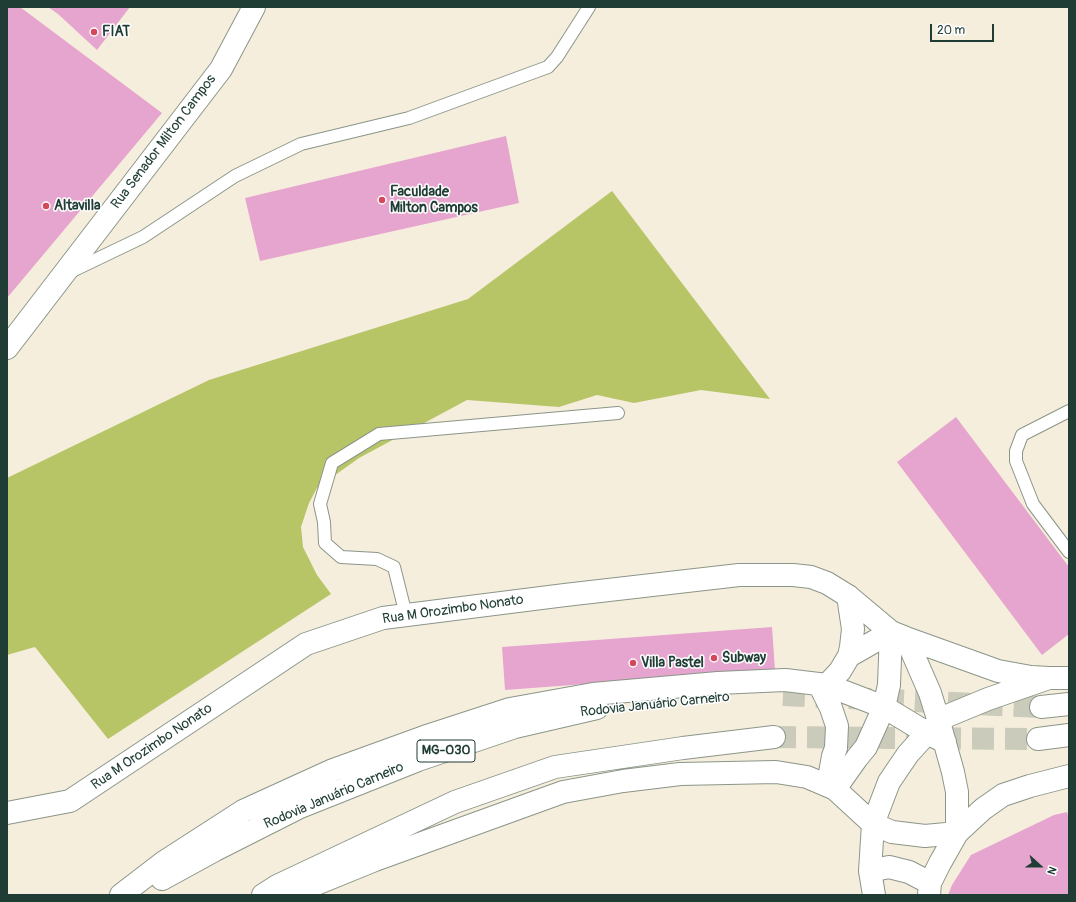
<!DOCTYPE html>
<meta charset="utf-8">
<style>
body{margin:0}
#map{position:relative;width:1076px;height:902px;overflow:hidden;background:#f6eedd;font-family:Pangolin,sans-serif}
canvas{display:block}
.frame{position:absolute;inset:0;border:8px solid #1f3d34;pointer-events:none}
.north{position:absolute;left:1020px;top:846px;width:40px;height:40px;-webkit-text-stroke:3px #fff;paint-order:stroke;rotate:111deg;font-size:11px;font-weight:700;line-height:16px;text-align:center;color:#1f3d34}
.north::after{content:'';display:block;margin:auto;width:14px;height:18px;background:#1f3d34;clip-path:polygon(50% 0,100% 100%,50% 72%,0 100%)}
.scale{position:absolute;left:930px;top:24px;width:64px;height:18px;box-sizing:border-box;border:2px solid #1f3d34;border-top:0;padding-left:5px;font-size:12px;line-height:14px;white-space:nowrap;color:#1f3d34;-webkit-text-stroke:3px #fff;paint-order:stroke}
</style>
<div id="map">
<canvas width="1076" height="902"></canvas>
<div class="frame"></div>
<div class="north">N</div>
<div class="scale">20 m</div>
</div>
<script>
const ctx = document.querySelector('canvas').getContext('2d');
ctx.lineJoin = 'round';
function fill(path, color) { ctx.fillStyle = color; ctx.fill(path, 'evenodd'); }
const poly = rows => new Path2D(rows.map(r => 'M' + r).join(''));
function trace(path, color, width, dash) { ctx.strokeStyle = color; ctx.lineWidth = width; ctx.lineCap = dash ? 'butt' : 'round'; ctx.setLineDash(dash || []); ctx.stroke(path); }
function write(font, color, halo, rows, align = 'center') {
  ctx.font = font + ' Pangolin,sans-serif'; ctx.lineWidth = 3; ctx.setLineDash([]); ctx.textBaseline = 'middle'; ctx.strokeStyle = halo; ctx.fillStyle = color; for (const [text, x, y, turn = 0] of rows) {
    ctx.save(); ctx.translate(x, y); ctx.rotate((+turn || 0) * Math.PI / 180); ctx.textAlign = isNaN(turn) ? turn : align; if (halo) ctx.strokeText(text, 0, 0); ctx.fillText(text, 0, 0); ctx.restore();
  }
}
const green = poly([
 [612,191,770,399,701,390,634,403,597,395,559,407,467,400,359,458,317,488,309,503,301,527,303,547,317,575,331,594,108,739,35,647,7,655,7,478,209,380,468,299]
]);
const building = poly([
 [7,7,20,7,162,113,7,298],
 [48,7,130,7,97,50,58,14],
 [506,136,519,203,260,261,245,198],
 [956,417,1069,567,1069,634,1042,655,897,462],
 [772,627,775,670,505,690,502,647],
 [1067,812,1069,819,1069,895,948,895,952,885,971,855,1054,815]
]);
const trunkTunnel = poly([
 [783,695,1041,707],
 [774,737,1038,739]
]);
const service = poly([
 [70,272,143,237,235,176,301,144,409,118,548,67,557,57,589,7],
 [1069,411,1022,435,1016,451,1016,461,1033,504,1069,552],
 [406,615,394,567,377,559,341,557,325,543,324,522,320,504,332,463,379,434,618,413]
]);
const minor = poly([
 [7,348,221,69,254,7],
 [7,813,70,801,306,644,383,618,565,595,739,575,793,575,811,577,827,583,848,596]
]);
const tertiary = poly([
 [873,824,870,871,874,895],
 [870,871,889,867,909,872,930,883],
 [929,895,930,883,940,863,957,833]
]);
const trunk = poly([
 [848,596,891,632,906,638,998,671,1031,677,1049,678,1069,678],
 [906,638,930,693,939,722,953,772,957,792,957,833],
 [849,656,891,632],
 [819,684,831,708,837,726,836,748,833,756,830,773,835,789],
 [827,685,840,671,849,656,851,647,853,629,848,596],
 [1041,707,1069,704],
 [1038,739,1069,735],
 [835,789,857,758,866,747,884,707,889,685,891,632],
 [873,824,889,782,908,754,927,733,939,722,947,716,988,699,1049,678],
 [162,879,215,850,300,807,418,760,515,727,597,708],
 [121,895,164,862,243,811,333,770,424,737,510,709,593,694,718,683,785,680,827,685,837,689,884,707,927,733,945,742],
 [263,895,277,886,455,802,555,767,683,748,774,737],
 [289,895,375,860,563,792,623,781,680,774,776,772,807,777,835,789,873,824,892,832,925,836,957,833,983,809,1003,795,1030,786,1069,776]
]);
const markers = [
 [94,32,4,"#d1495b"],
 [382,200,4,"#d1495b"],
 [46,206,4,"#d1495b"],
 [714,658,4,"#d1495b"],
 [633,663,4,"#d1495b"]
];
const shields = [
 [446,751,58]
];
const shieldNames = [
 ["MG-030",446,751]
];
const poiNames = [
 ["FIAT",102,32],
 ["Faculdade",390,192],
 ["Milton Campos",390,208],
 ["Altavilla",54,206],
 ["Subway",722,658],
 ["Villa Pastel",641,663]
];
const streetNames = [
 ["Rua Senador Milton Campos",164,142,-53],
 ["Rua M Orozimbo Nonato",453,610,-8],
 ["Rodovia Januário Carneiro",655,705,-6],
 ["Rua M Orozimbo Nonato",152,747,-34],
 ["Rodovia Januário Carneiro",334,796,-23]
];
fill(green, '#b7c567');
fill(building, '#e6a5ce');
trace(trunkTunnel, '#cbcbbb', 22, [22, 11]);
trace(service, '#8a9688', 14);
trace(minor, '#8a9688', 24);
trace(tertiary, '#8a9688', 24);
trace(trunk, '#8a9688', 24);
trace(service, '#fff', 12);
trace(minor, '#fff', 22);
trace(tertiary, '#fff', 22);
trace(trunk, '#fff', 22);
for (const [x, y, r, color] of markers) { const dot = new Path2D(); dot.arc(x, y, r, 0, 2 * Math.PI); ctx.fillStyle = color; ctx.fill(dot); trace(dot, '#fff', 1.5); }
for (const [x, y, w] of shields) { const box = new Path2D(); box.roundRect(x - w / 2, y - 11, w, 22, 3); ctx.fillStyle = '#fff'; ctx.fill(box); trace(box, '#1f3d34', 1); }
write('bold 13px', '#1f3d34', null, shieldNames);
write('bold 14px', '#1f3d34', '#fff', poiNames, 'left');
write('14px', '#1f3d34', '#fff', streetNames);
</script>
